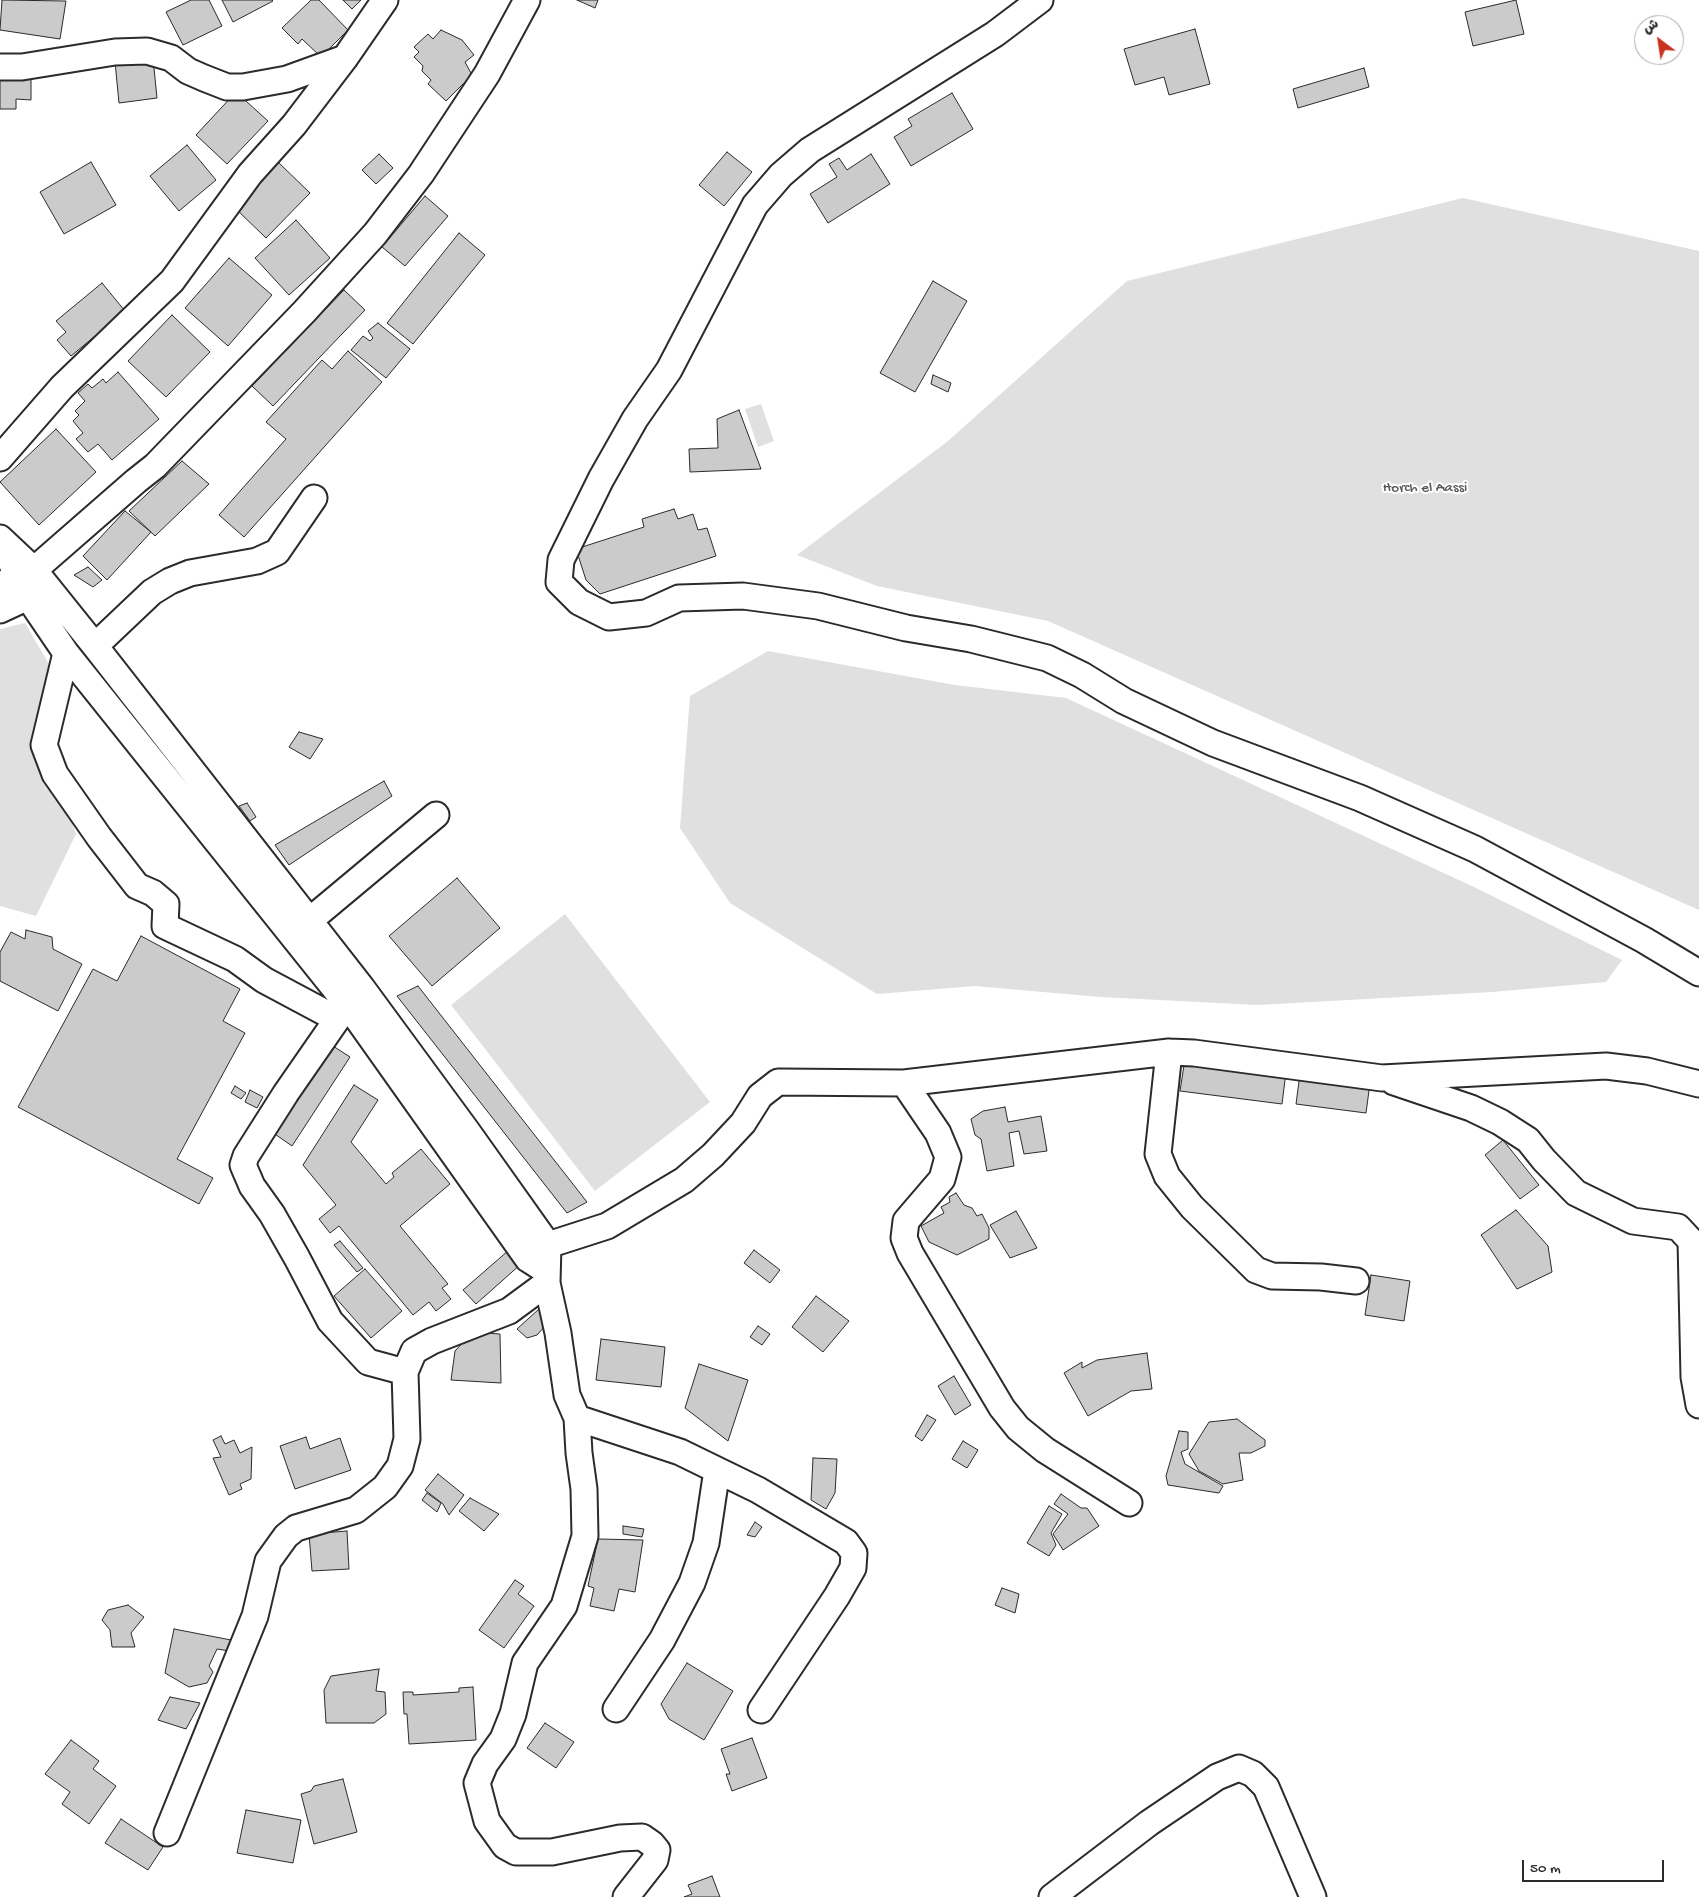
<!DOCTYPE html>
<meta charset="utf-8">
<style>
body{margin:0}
#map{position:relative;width:1699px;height:1897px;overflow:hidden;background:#fff;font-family:"Gochi Hand","Playpen Sans Arabic",sans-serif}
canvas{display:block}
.north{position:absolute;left:1634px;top:15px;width:50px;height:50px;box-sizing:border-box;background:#fff;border:1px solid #aaa;border-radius:50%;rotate:329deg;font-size:14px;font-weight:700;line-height:20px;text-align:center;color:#2b2b2b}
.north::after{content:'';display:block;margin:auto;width:18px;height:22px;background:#c8321e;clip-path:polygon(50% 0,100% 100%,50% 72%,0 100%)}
.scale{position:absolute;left:1522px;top:1860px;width:142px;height:22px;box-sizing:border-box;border:2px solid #2b2b2b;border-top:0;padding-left:6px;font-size:15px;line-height:18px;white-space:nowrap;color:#2b2b2b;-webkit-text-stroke:4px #fff;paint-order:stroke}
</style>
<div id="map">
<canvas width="1699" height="1897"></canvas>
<div class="north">ش</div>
<div class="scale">50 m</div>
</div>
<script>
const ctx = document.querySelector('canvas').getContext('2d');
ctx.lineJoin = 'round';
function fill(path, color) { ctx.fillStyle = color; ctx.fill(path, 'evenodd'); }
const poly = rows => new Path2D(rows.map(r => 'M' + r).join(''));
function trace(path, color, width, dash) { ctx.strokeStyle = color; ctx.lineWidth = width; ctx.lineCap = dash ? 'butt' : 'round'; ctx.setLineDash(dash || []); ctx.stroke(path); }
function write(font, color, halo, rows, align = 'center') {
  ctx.font = font + ' "Gochi Hand",sans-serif'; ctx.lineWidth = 4; ctx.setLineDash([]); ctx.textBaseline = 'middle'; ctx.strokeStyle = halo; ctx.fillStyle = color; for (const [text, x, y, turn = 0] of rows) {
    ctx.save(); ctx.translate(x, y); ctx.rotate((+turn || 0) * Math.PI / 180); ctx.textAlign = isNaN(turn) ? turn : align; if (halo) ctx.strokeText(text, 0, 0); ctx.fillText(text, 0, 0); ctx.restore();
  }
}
const green = poly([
 [1463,198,1699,251,1699,910,1048,621,877,586,797,555,948,441,1127,281],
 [761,404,774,441,758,447,745,409],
 [25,623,59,681,44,745,76,834,36,916,0,906,0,629],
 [768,651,955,685,1066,698,1474,887,1622,960,1606,982,1492,992,1258,1005,1100,997,975,986,877,994,730,903,680,828,690,696],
 [565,914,710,1102,595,1191,451,1005]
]);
const building = poly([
 [2,0,66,1,60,39,0,30,2,0],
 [191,0,209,0,222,26,183,45,166,12,191,0],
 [222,0,272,0,273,1,233,22,222,0],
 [311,0,319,0,348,30,321,57,302,39,298,44,282,28,311,0],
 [343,0,361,0,352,9,343,0],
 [577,0,598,0,595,8,577,0],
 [1516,0,1524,34,1473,46,1465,12,1516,0],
 [1195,29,1210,84,1169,95,1164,77,1135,85,1124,49,1195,29],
 [441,30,462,40,474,55,465,62,472,75,446,101,428,84,431,80,422,71,423,66,414,57,419,52,414,47,428,34,433,39,441,30],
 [153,58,157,98,119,103,115,62,153,58],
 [1364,68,1369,87,1298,108,1293,89,1364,68],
 [0,74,31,74,31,100,16,99,16,109,0,109,0,74],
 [236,92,268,121,227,164,196,135,236,92],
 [952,93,973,129,911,166,894,137,912,126,908,119,952,93],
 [187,145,216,180,179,211,150,176,187,145],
 [727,152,752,172,724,206,699,185,727,152],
 [379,154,393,168,376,184,362,170,379,154],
 [871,154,890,184,828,223,810,194,837,177,829,164,839,158,847,170,871,154],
 [91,162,116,205,64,234,40,192,91,162],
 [278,162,310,193,266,238,236,209,255,190,249,184,262,178,278,162],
 [425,196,448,216,405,266,382,247,425,196],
 [296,220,330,258,289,295,255,258,296,220],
 [459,233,485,255,413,344,387,323,459,233],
 [229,258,272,295,228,346,185,308,229,258],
 [933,281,967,301,915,392,880,373,933,281],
 [102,283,125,311,71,356,57,340,66,332,56,321,102,283],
 [344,290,365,310,273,406,252,386,344,290],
 [172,315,210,352,166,397,128,361,172,315],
 [378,323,410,349,386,378,351,350,363,336,370,341,373,338,368,331,378,323],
 [348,351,382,382,244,537,219,515,286,439,266,422,322,360,332,369,348,351],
 [118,372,159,419,112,460,98,444,88,452,76,439,83,433,73,421,79,415,75,411,85,401,78,393,88,384,92,388,103,379,106,383,118,372],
 [933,375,951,383,948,392,931,384,933,375],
 [739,410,761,469,690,472,689,449,718,448,717,419,739,410],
 [56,429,96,472,39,525,0,482,56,429],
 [182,461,209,484,155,536,129,511,182,461],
 [674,509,678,519,693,514,698,530,707,528,716,556,600,594,586,580,576,549,644,527,642,519,674,509],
 [125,511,151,532,107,580,83,556,125,511],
 [88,567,102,580,93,587,74,575,88,567],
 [299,732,323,739,310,759,289,747,299,732],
 [384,781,392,796,289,865,275,845,384,781],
 [247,803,256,817,250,821,239,806,247,803],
 [457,878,500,928,432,986,389,936,457,878],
 [26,930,52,937,53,949,82,964,58,1011,0,981,0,952,11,932,25,939,26,930],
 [141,936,240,989,223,1021,245,1033,177,1159,213,1178,199,1204,18,1107,93,969,117,981,141,936],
 [418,986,587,1202,567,1213,397,996,418,986],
 [330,1044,350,1057,292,1146,272,1132,330,1044],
 [1185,1059,1286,1072,1282,1104,1180,1091,1185,1059],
 [1300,1074,1370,1083,1366,1113,1296,1104,1300,1074],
 [354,1085,378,1100,351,1142,386,1184,394,1177,392,1173,421,1149,450,1184,400,1226,448,1284,442,1288,451,1299,436,1311,429,1302,413,1315,339,1226,330,1233,319,1219,336,1205,303,1165,354,1085],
 [235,1086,246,1093,241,1099,231,1093,235,1086],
 [250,1090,263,1097,257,1108,245,1102,250,1090],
 [1005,1107,1008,1122,1041,1116,1047,1151,1024,1154,1019,1131,1009,1133,1014,1166,987,1171,981,1139,975,1135,971,1119,983,1111,1005,1107],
 [1503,1140,1539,1185,1520,1199,1485,1155,1503,1140],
 [956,1193,964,1205,972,1208,977,1216,982,1214,989,1228,989,1239,957,1255,929,1242,921,1226,944,1213,941,1207,950,1202,949,1197,956,1193],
 [1516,1210,1548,1246,1552,1272,1517,1289,1481,1235,1516,1210],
 [1016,1211,1037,1248,1010,1258,990,1225,1016,1211],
 [340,1241,363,1268,357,1272,334,1245,340,1241],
 [509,1250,521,1264,476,1304,463,1290,509,1250],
 [754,1250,780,1270,770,1283,744,1263,754,1250],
 [365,1269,402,1311,371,1338,334,1296,365,1269],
 [1371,1275,1410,1281,1404,1321,1365,1315,1371,1275],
 [816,1296,849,1321,823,1352,792,1327,816,1296],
 [539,1309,546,1311,546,1325,537,1335,527,1338,517,1329,539,1309],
 [758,1326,770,1334,762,1345,750,1337,758,1326],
 [486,1333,500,1334,501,1383,451,1380,455,1351,465,1340,486,1333],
 [601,1339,665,1347,661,1387,596,1380,601,1339],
 [1147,1353,1152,1389,1131,1391,1088,1416,1064,1373,1082,1362,1082,1368,1097,1360,1147,1353],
 [699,1364,748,1380,728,1441,685,1408,699,1364],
 [954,1376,971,1405,955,1415,938,1386,954,1376],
 [927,1415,936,1420,922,1441,915,1436,927,1415],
 [1237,1419,1265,1440,1265,1446,1251,1453,1239,1453,1243,1480,1223,1484,1199,1471,1189,1454,1209,1422,1237,1419],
 [1179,1431,1188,1432,1188,1449,1181,1452,1185,1464,1223,1486,1219,1493,1168,1485,1166,1476,1179,1431],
 [221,1436,225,1444,234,1440,240,1453,252,1447,251,1479,240,1484,242,1489,229,1495,213,1458,221,1457,213,1440,221,1436],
 [306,1437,310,1449,340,1438,351,1470,295,1489,280,1446,306,1437],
 [963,1441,978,1450,967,1468,952,1459,963,1441],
 [813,1458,837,1459,835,1493,826,1509,811,1500,813,1458],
 [438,1474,464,1495,449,1515,443,1504,425,1490,438,1474],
 [427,1493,441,1503,437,1512,422,1500,427,1493],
 [1061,1494,1081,1508,1087,1508,1099,1526,1063,1550,1053,1534,1068,1514,1054,1504,1061,1494],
 [470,1498,499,1514,484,1531,459,1511,470,1498],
 [1049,1506,1062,1514,1051,1533,1056,1545,1049,1556,1027,1543,1049,1506],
 [755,1522,762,1527,755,1537,747,1535,755,1522],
 [623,1526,644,1529,642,1537,623,1534,623,1526],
 [347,1531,349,1569,312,1571,309,1534,347,1531],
 [598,1539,643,1540,635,1592,619,1589,614,1611,590,1606,594,1588,588,1586,598,1539],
 [515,1580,524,1586,518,1594,534,1606,504,1648,479,1630,515,1580],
 [1002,1588,1019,1594,1015,1613,995,1605,1002,1588],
 [128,1605,144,1617,131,1633,135,1647,112,1647,110,1630,102,1620,108,1610,128,1605],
 [174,1629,231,1640,229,1651,217,1649,209,1666,213,1672,207,1683,189,1687,165,1673,174,1629],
 [687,1663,733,1691,704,1740,669,1719,661,1704,687,1663],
 [379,1669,376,1691,385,1692,386,1714,374,1723,326,1723,324,1690,331,1676,379,1669],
 [473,1687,476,1740,409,1744,407,1714,404,1714,403,1692,413,1692,413,1695,459,1692,459,1688,473,1687],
 [170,1697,200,1703,186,1729,158,1720,170,1697],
 [545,1723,574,1742,556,1768,527,1748,545,1723],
 [752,1738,767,1778,732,1791,726,1774,730,1774,721,1749,752,1738],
 [71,1740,99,1761,93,1769,116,1786,89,1824,62,1804,70,1792,45,1774,71,1740],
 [343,1779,357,1832,314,1844,301,1794,311,1791,314,1786,343,1779],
 [246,1810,301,1820,293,1863,237,1853,246,1810],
 [121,1819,163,1847,148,1870,105,1843,121,1819],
 [712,1876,720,1897,684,1897,692,1894,688,1885,712,1876]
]);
const minor = poly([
 [1040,0,995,34,810,150,781,175,755,205,669,370,635,419,601,479,561,560,559,582,579,602,609,617,646,613,679,598,743,596,818,606,906,628,971,639,1047,658,1082,675,1124,701,1213,743,1360,798,1475,849,1644,940,1699,973],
 [0,67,22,67,115,52,147,51,171,58,188,71,204,78,227,87,243,87,287,79,345,58],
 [0,458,62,387,172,281,250,174,294,125,345,58,385,0],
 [0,538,34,570,95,646,362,988,467,1131,548,1245,547,1283,558,1333,567,1395,577,1418,579,1453,584,1489,585,1536,564,1606,525,1663,513,1714,503,1739,485,1764,477,1783,487,1821,505,1846,516,1852,552,1852,620,1838,642,1837,652,1844,657,1850,655,1860,626,1897],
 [5,547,18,579,28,597,66,653,347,1004,528,1259,542,1268],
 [0,585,34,570,136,481,155,466,304,312,375,234,421,174,487,74,527,0],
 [0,610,28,597,41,588],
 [95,646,152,592,170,581,190,573,257,561,277,552,314,498],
 [66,653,44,745,55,774,99,837,137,886,153,893,166,904,165,926,235,959,264,980,337,1019],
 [309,921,436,815],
 [347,1005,286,1093,246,1156,243,1165,252,1186,272,1214,297,1258,330,1321,368,1362,405,1372],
 [1169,1052,1158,1154,1167,1176,1192,1207,1256,1270,1272,1276,1321,1277,1356,1281],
 [1394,1082,1471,1108,1500,1122,1528,1140,1544,1160,1576,1193,1633,1221,1678,1227,1691,1241,1694,1377,1699,1405],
 [904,1083,938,1133,948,1157,942,1179,906,1221,904,1238,910,1253,1002,1408,1018,1428,1045,1450,1129,1503],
 [528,1259,548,1245,607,1226,684,1180,713,1155,743,1123,760,1096,778,1082,904,1083,1169,1052,1194,1053,1382,1078,1606,1066,1647,1071,1699,1084],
 [577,1418,680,1452,758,1490,846,1542,854,1553,853,1568,837,1596,761,1710],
 [616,1709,662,1640,692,1583,706,1543,717,1470],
 [167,1833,255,1616,268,1561,286,1536,296,1528,356,1510,385,1487,400,1466,407,1439,405,1372,414,1351,432,1341,509,1311,547,1283],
 [1052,1897,1149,1823,1217,1777,1239,1768,1253,1774,1266,1787,1313,1897]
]);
const parkNames = [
 ["Horch el Aassi",1425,489]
];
fill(green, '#e0e0e0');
fill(building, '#cbcbcb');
trace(building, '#2b2b2b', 1);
trace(minor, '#2b2b2b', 29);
trace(minor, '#fff', 25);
write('15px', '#585858', '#fff', parkNames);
</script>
